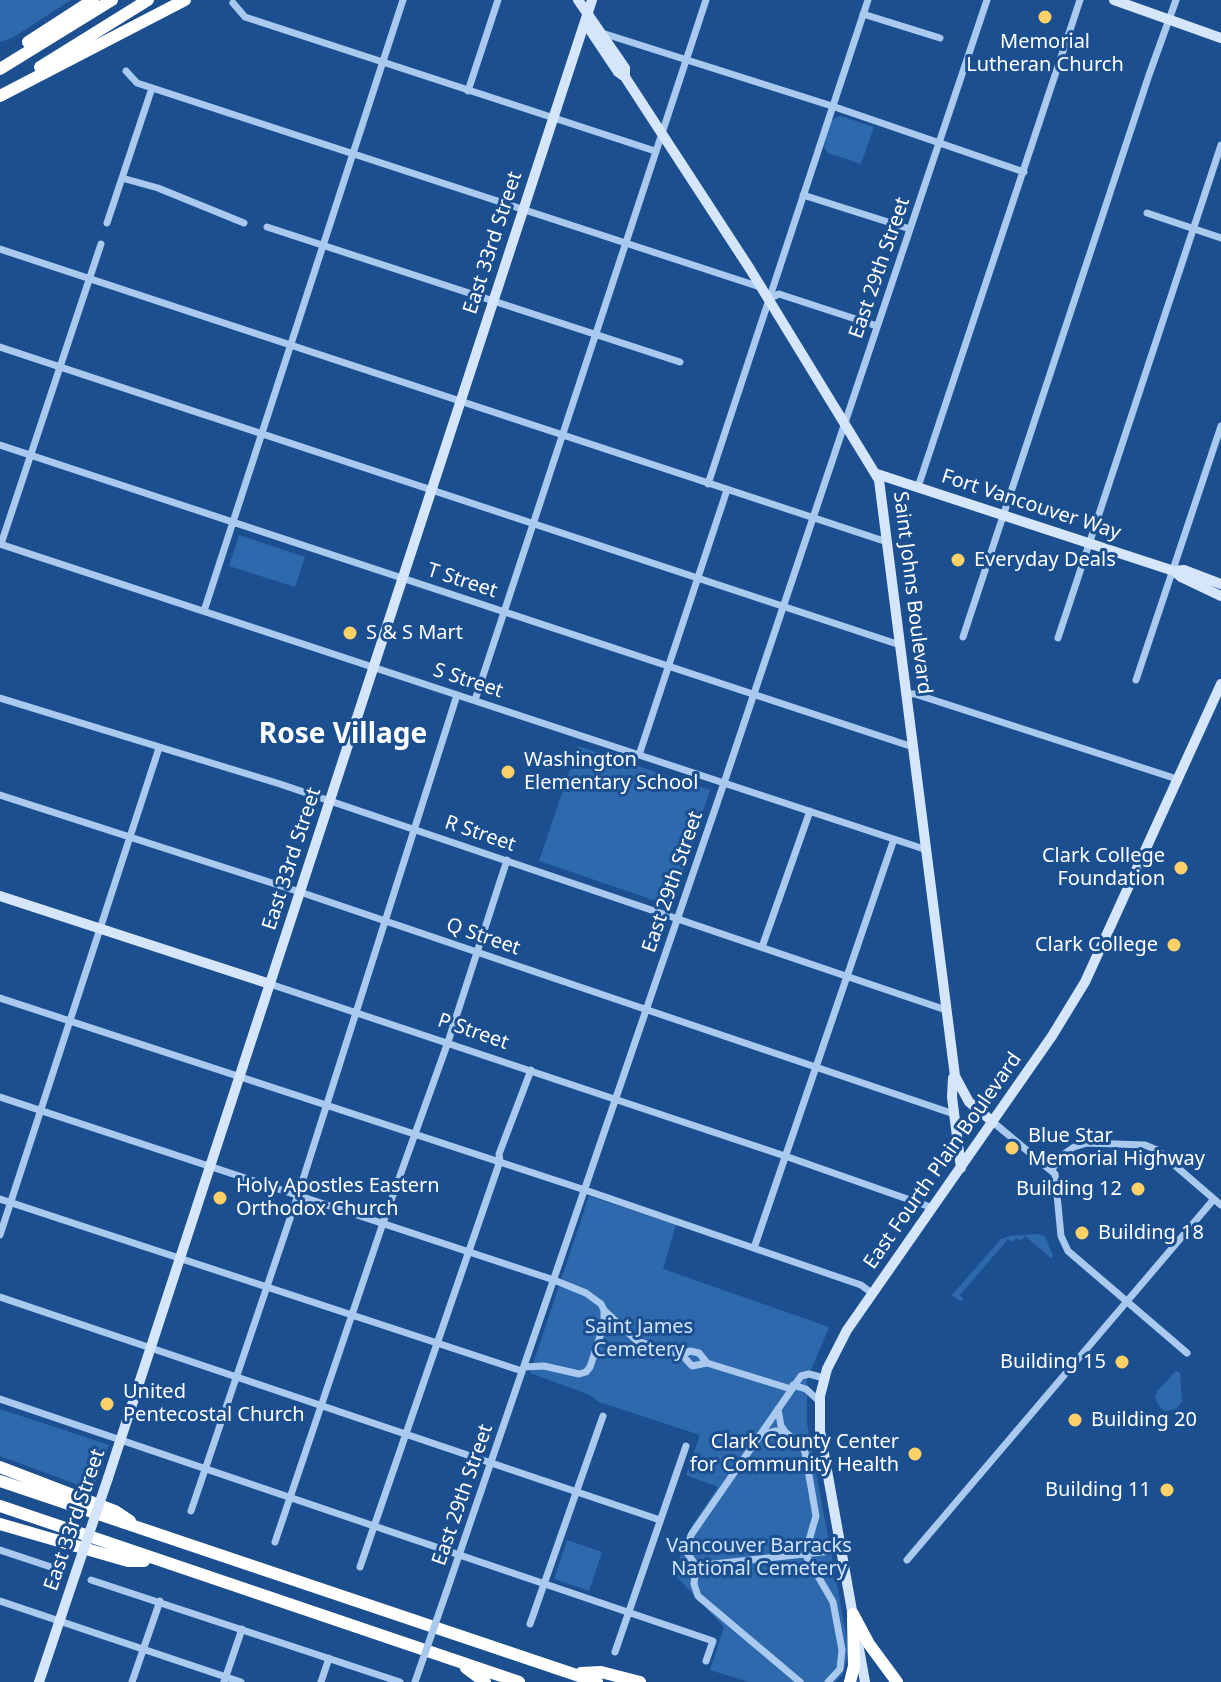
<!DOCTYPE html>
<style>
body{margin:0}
canvas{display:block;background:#1b4f8f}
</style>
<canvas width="1221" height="1682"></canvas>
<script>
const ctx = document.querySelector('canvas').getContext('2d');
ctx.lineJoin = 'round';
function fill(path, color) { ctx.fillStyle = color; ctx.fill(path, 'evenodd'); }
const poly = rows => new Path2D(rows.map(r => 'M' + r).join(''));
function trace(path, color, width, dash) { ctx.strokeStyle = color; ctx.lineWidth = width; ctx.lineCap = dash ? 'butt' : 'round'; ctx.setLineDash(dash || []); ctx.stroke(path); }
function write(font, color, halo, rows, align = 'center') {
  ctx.font = font + ' "Noto Sans",sans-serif'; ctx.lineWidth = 6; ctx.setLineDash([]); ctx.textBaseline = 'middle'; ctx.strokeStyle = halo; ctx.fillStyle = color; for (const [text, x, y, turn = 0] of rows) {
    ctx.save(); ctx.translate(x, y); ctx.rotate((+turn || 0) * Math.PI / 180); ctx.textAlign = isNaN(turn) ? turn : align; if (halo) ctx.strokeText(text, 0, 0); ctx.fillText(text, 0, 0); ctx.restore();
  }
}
const green = poly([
 [0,0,71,0,12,38,0,42],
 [840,116,874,127,861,164,828,153,824,147,831,120],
 [239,535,305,557,295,587,229,566],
 [578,746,710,790,671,906,539,861],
 [589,1196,676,1225,663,1269,829,1327,807,1380,807,1423,849,1650,843,1674,835,1682,749,1682,710,1670,724,1627,674,1574,690,1529,718,1487,686,1475,700,1435,599,1402,590,1395,530,1373],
 [1038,1234,1045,1236,1053,1256,1051,1258,1025,1236,1021,1241,1017,1238,1012,1242,1008,1239,960,1295,964,1300,960,1301,952,1295,1001,1239,1010,1236],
 [1176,1371,1180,1373,1182,1402,1176,1409,1166,1411,1160,1408,1155,1397,1158,1390],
 [0,1409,109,1445,92,1490,0,1456],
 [567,1540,602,1552,589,1591,554,1579]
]);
const street = poly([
 [233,3,245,17,655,151],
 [863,14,940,38],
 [602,33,832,106,1024,172],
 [126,71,137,83,760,287],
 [468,91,498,0],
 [122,178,158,188,244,223],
 [803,195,910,229],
 [1147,213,1221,238],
 [107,223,152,88],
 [267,227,680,362],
 [0,249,887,542],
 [768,299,779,294,877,326],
 [0,347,900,645],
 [0,445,913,747],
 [708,484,868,0],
 [918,487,1080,0],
 [0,544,927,850],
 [1,544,101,244],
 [204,611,403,0],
 [963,637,1149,75,1176,0],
 [1058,638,1221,145],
 [1136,680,1221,426],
 [906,694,915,694,1177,779],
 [0,698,280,784,946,1010],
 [475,700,706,0],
 [639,755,727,490],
 [0,795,300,892,954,1114],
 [762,947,810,811],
 [270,984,785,1156,933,1208],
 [0,998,585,1190,861,1285,873,1294],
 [0,1097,554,1280,586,1293,601,1304,604,1310,604,1324,590,1367,586,1372,579,1374,544,1366,524,1367],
 [993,1122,1055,1174,1061,1236,1068,1251,1187,1353],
 [1052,1169,1064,1154,1074,1147,1087,1143,1145,1145,1157,1150,1221,1205],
 [0,1199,522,1371],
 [0,1235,159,748],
 [754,1248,894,839],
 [0,1297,660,1520],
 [605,1311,637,1341,682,1355,692,1366,707,1363,791,1389],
 [682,1355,690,1351,699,1353,707,1363],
 [824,1378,809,1374,801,1376,691,1535,687,1547,688,1554,696,1566,840,1550],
 [793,1385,806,1389,820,1402],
 [0,1399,713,1641,706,1661],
 [778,1409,781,1426,786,1433],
 [760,1435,776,1431,786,1433,801,1444,805,1452,816,1516,805,1554,833,1602,842,1650,840,1669,828,1682],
 [191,1511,298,1195,457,695],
 [275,1542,383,1223,448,1042,507,860],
 [0,1550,60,1570],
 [907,1560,1214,1199],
 [696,1566,694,1584,698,1596,800,1682],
 [360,1567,500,1161,499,1154,531,1070],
 [91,1580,400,1682],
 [446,1593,724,783,987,0],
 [0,1601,241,1682],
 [530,1624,603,1416],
 [615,1652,686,1446],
 [132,1682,160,1601],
 [224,1682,242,1629],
 [321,1682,329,1658]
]);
const secondary = poly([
 [578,0,625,68,625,77],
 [1114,0,1221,38],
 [588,16,590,30,618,72,625,77,750,269,879,480,955,1076,969,1102,993,1122],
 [877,474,1174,571,1181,577,1221,596],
 [1174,571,1184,570,1221,584],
 [0,896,270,984],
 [953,1078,952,1097,961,1168],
 [108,1478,592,0],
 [854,1622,820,1431,820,1396,827,1369,847,1330,1052,1036,1085,982,1221,684],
 [857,1638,865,1682],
 [39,1682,76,1572]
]);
const highway = poly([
 [28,42,93,0],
 [40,67,148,0],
 [0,69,112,0],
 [0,96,185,0],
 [0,1467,115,1511,130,1521],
 [0,1481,597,1682],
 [0,1506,519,1682],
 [0,1524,128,1561,144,1561],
 [853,1614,869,1644,897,1682],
 [466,1668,485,1682],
 [581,1673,601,1672,640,1682],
 [850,1682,854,1666,853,1618]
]);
const streetBridge = poly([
 [415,1682,446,1593]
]);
const secondaryBridge = poly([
 [76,1572,108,1478]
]);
const markers = [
 [1045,17,8,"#ffd166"],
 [958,560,8,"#ffd166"],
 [350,633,8,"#ffd166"],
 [508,772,8,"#ffd166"],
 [1181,868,8,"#ffd166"],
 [1174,945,8,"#ffd166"],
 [1012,1148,8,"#ffd166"],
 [1138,1189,8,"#ffd166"],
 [220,1198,8,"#ffd166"],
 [1082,1233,8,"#ffd166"],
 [1122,1362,8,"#ffd166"],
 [107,1404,8,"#ffd166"],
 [1075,1420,8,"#ffd166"],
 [915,1454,8,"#ffd166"],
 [1167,1490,8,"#ffd166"]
];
const poiNames = [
 ["Memorial",1045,42,"center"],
 ["Lutheran Church",1045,65,"center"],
 ["Everyday Deals",974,560],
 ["S & S Mart",366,633],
 ["Washington",524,760],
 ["Elementary School",524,783],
 ["Clark College",1165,856,"right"],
 ["Foundation",1165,879,"right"],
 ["Clark College",1158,945,"right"],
 ["Blue Star",1028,1136],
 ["Memorial Highway",1028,1159],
 ["Holy Apostles Eastern",236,1186],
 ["Orthodox Church",236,1209],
 ["Building 12",1122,1189,"right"],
 ["Building 18",1098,1233],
 ["Building 15",1106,1362,"right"],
 ["United",123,1392],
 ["Pentecostal Church",123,1415],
 ["Building 20",1091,1420],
 ["Clark County Center",899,1442,"right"],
 ["for Community Health",899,1465,"right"],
 ["Building 11",1151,1490,"right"]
];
const streetNames = [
 ["East 33rd Street",493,243,-72],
 ["East 29th Street",880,268,-71],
 ["Fort Vancouver Way",1031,505,18],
 ["T Street",462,581,18],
 ["Saint Johns Boulevard",912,593,83],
 ["S Street",468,681,18],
 ["R Street",480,834,19],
 ["East 33rd Street",292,859,-72],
 ["East 29th Street",673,882,-71],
 ["Q Street",483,937,19],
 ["P Street",473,1032,19],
 ["East Fourth Plain Boulevard",943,1161,-55],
 ["East 29th Street",463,1495,-71],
 ["East 33rd Street",75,1520,-71]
];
const parkNames = [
 ["Saint James",639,1327],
 ["Cemetery",639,1350],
 ["Vancouver Barracks",759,1546],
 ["National Cemetery",759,1569]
];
const districtNames = [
 ["Rose Village",343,735]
];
fill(green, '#2e69ad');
trace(street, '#a9c9ee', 7);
trace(secondary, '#d6e6fa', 10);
trace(highway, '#fff', 12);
trace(streetBridge, '#a9c9ee', 7);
trace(secondaryBridge, '#d6e6fa', 10);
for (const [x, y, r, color] of markers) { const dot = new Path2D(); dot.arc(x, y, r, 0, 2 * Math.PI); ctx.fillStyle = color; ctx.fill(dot); trace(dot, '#1b4f8f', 3); }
write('20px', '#fff', '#1b4f8f', poiNames, 'left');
write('20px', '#fff', '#1b4f8f', streetNames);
write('20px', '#cfe3fa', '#1b4f8f', parkNames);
write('bold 28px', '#fff', '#1b4f8f', districtNames);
</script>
